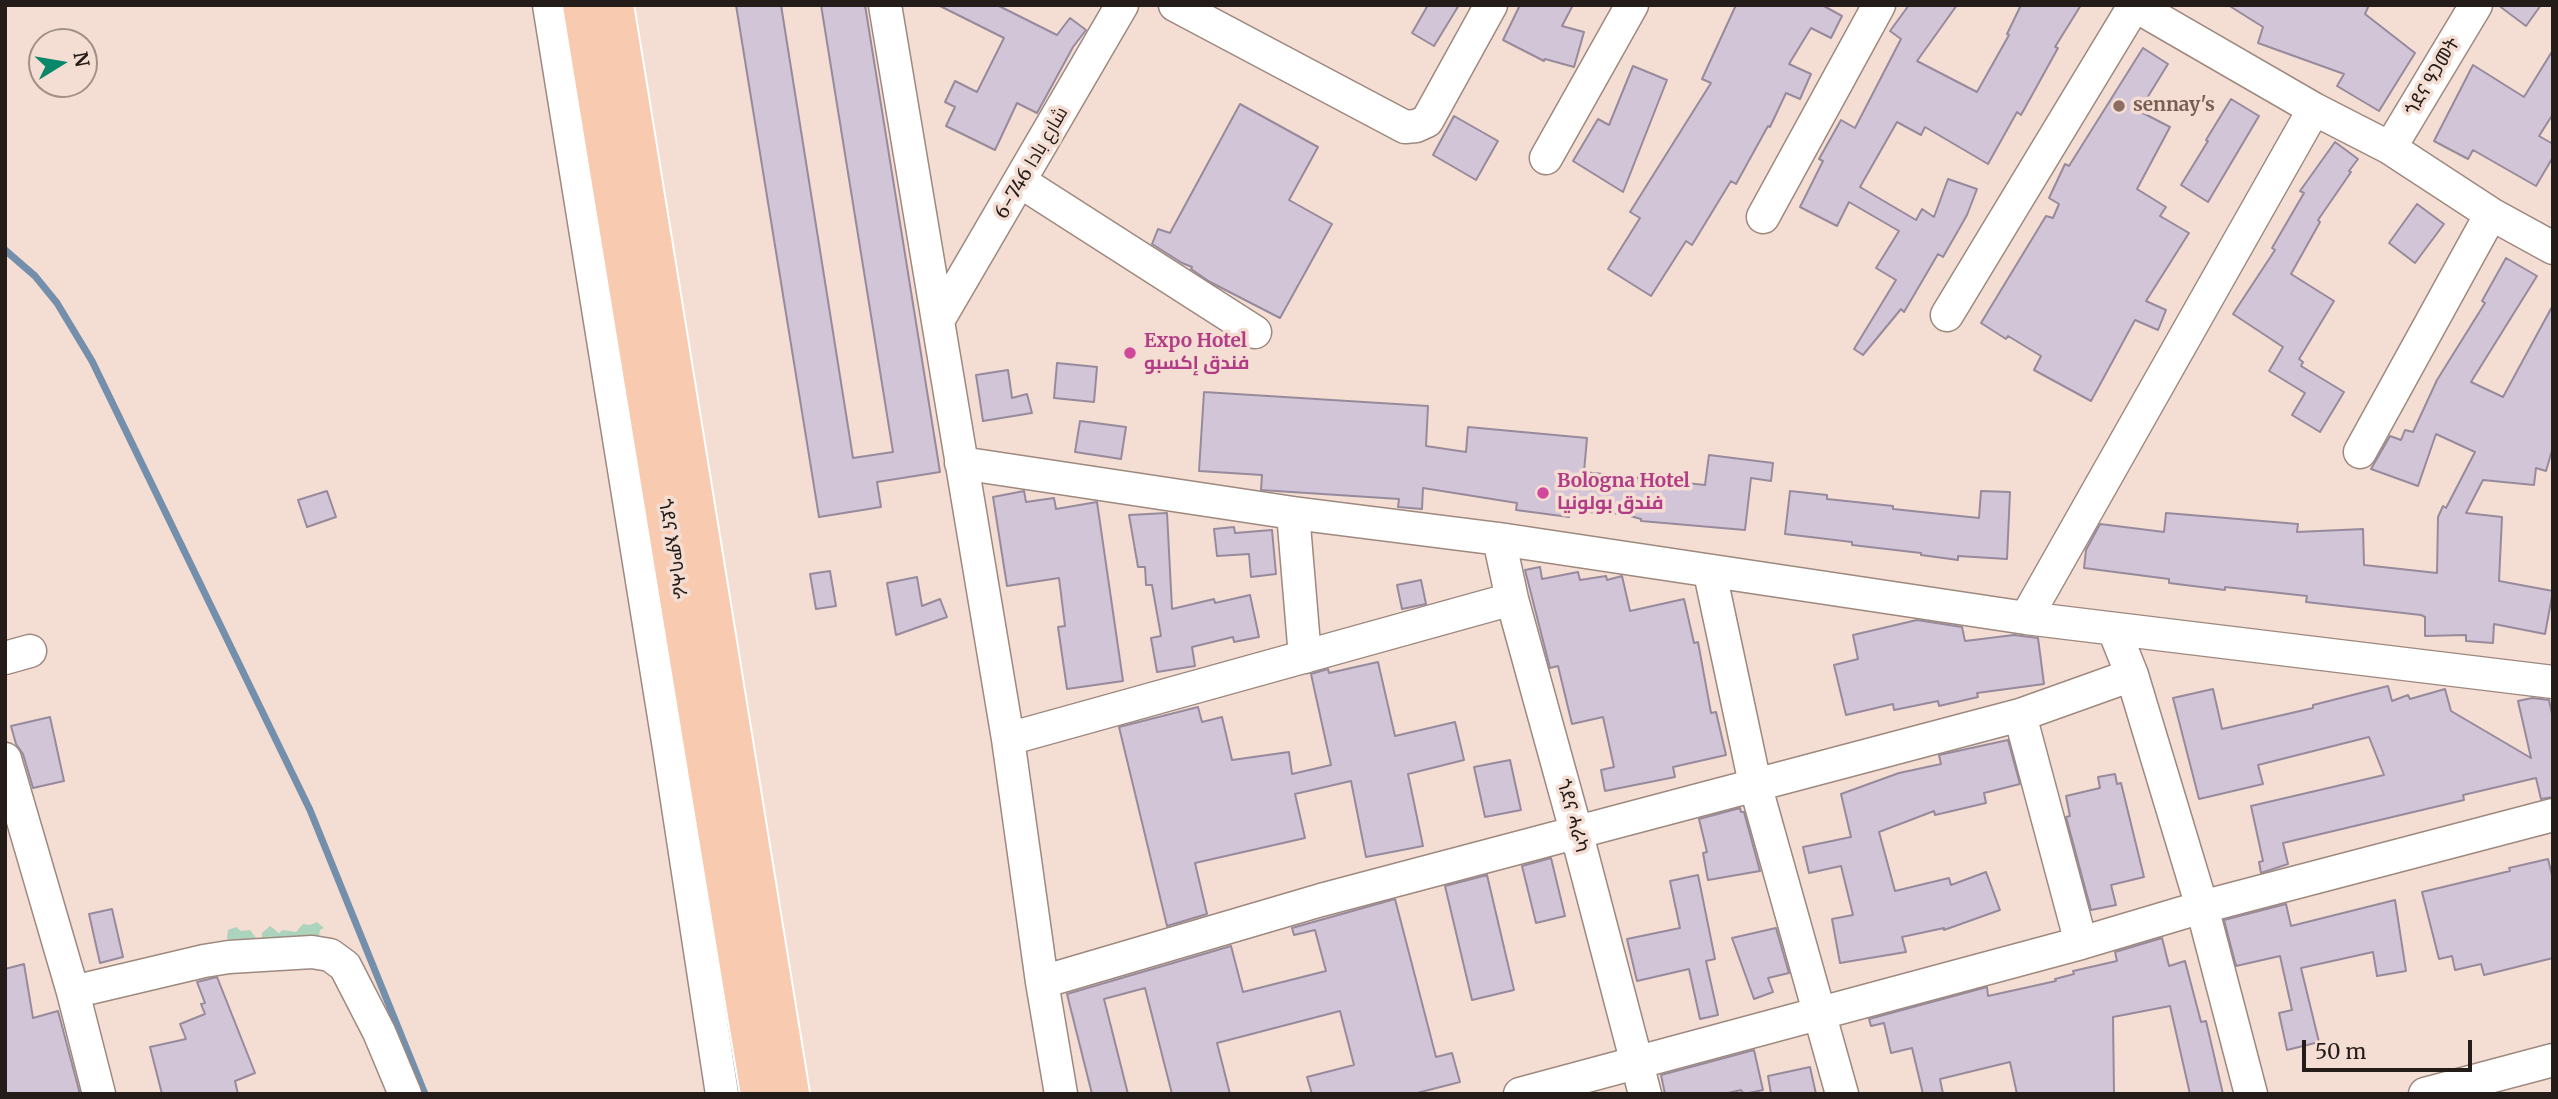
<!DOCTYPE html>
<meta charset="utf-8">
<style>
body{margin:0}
#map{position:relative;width:2558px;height:1099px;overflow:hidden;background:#f4ddd2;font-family:Merriweather,serif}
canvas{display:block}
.frame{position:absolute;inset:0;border:7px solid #241c18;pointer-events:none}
.north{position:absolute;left:28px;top:28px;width:70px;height:70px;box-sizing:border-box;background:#f4ddd2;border:2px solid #a19088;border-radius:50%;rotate:79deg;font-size:19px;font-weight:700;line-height:28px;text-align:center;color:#241c18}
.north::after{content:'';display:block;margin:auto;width:24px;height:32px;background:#09876a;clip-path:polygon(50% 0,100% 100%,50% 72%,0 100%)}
.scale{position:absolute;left:2302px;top:1040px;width:170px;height:32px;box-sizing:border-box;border:4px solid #241c18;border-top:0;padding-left:9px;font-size:21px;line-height:24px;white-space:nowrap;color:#241c18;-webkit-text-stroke:5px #f4ddd2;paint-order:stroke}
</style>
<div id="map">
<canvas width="2558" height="1099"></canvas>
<div class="frame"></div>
<div class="north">N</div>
<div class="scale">50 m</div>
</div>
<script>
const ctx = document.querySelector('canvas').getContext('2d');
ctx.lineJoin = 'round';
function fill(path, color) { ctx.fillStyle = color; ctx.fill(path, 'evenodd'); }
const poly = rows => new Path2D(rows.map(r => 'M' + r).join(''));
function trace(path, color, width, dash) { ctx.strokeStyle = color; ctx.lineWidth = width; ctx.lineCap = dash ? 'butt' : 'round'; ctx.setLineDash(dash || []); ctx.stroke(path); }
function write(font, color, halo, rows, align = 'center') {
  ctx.font = font + ' Merriweather,Cairo,"Noto Sans Ethiopic",serif'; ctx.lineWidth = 7; ctx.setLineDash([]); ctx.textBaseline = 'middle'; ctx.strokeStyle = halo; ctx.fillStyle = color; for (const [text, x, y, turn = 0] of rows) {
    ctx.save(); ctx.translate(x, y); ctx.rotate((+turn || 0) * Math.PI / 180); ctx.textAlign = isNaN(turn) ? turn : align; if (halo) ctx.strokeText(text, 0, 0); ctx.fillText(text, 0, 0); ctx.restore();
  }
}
const green = poly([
 [317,922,324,928,320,930,318,942,233,942,227,938,228,930,236,927,241,931,250,930,256,938,262,939,262,933,270,926,279,933,283,930,296,932,303,924,310,925]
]);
const stream = poly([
 [5,250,35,276,57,303,92,361,310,810,425,1094]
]);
const building = poly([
 [736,5,781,5,853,458,893,452,821,5,865,5,940,472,877,482,881,507,819,517,736,5],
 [938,5,997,5,1057,35,1070,18,1086,30,1073,47,1037,113,1017,103,995,150,946,126,955,107,945,102,955,81,977,92,1004,38,938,5],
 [1428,5,1459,5,1434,46,1412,33,1428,5],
 [1520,5,1573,5,1562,26,1584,32,1574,67,1545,59,1544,61,1503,40,1520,5],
 [1736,5,1822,5,1842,16,1831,38,1811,28,1789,64,1811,74,1800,99,1786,93,1770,127,1768,126,1736,184,1731,181,1692,245,1686,241,1651,296,1608,269,1640,218,1630,212,1711,83,1702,79,1736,5],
 [1909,5,1957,5,1917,61,1977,92,2009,35,2007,34,2021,5,2081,5,2055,47,2058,48,2021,115,2017,112,1988,164,1925,127,1921,135,1897,122,1860,187,1916,220,1922,209,1934,217,1948,179,1977,189,1967,215,1943,257,1938,254,1904,312,1901,309,1863,355,1854,349,1896,280,1876,268,1899,231,1849,202,1837,226,1800,207,1823,161,1819,159,1841,120,1855,128,1901,39,1890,31,1909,5],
 [2228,5,2369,5,2365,14,2415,53,2379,111,2337,86,2344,74,2258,43,2263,27,2228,5],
 [2498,5,2541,5,2526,26,2498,5],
 [2143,48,2168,64,2139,111,2170,127,2137,189,2166,207,2160,216,2189,233,2146,301,2166,310,2158,330,2135,320,2091,401,2034,370,2041,356,2008,336,2006,339,1981,323,2046,216,2053,218,2059,204,2049,198,2065,164,2069,166,2143,48],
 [2553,50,2553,114,2539,136,2553,144,2553,157,2536,186,2473,150,2468,159,2434,141,2473,65,2524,97,2553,50],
 [1633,66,1667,80,1623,192,1573,161,1598,119,1609,125,1633,66],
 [2231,99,2259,116,2208,202,2181,185,2208,141,2206,140,2231,99],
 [1240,104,1318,147,1289,200,1332,224,1280,318,1210,282,1191,269,1192,267,1182,263,1152,244,1158,229,1170,233,1240,104],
 [1454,116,1498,141,1476,180,1433,155,1454,116],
 [2335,142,2358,159,2349,171,2351,172,2318,220,2320,222,2291,274,2334,301,2299,359,2303,362,2301,366,2344,392,2320,432,2292,415,2305,393,2269,371,2283,347,2233,314,2275,250,2272,248,2304,193,2300,191,2335,142],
 [2417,204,2444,224,2415,263,2389,243,2417,204],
 [2506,258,2537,276,2471,382,2503,397,2553,305,2553,447,2546,471,2536,468,2534,485,2483,480,2466,513,2502,517,2499,581,2553,591,2545,634,2494,624,2493,643,2466,641,2466,635,2425,636,2425,617,2421,615,2306,602,2307,596,2225,587,2225,590,2169,583,2169,579,2084,568,2086,550,2100,524,2164,532,2166,513,2298,524,2297,532,2363,529,2364,565,2437,573,2438,517,2443,506,2446,508,2475,452,2436,434,2418,486,2371,469,2390,436,2401,440,2405,430,2413,432,2437,380,2485,303,2482,301,2506,258],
 [1057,363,1097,367,1094,402,1054,398,1057,363],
 [1008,370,1012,398,1027,394,1032,413,983,421,976,375,1008,370],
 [1204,392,1428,406,1426,446,1466,452,1468,427,1587,438,1584,472,1705,485,1709,455,1773,463,1771,481,1751,478,1745,530,1641,521,1641,519,1623,514,1570,511,1569,517,1516,510,1517,503,1423,488,1422,509,1398,507,1399,499,1261,490,1262,475,1199,471,1204,392],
 [1080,421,1126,427,1121,459,1075,452,1080,421],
 [327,491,336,517,307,527,298,500,327,491],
 [1024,491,1026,502,1054,498,1056,509,1097,502,1123,681,1067,689,1058,627,1065,626,1059,578,1007,586,993,497,1024,491],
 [1790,491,1827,495,1827,499,1893,506,1893,509,1979,518,1981,491,2010,492,2007,559,1958,556,1958,560,1921,555,1921,553,1852,545,1852,542,1785,534,1790,491],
 [1167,513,1172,609,1214,599,1215,603,1250,595,1259,637,1234,642,1233,637,1192,647,1195,666,1157,672,1151,638,1161,636,1152,585,1146,585,1145,567,1138,567,1129,515,1167,513],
 [1234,527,1235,533,1272,530,1276,574,1251,577,1249,554,1217,556,1214,529,1234,527],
 [1540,567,1542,579,1578,572,1580,580,1606,576,1607,580,1622,576,1630,611,1684,599,1694,643,1698,642,1711,713,1716,712,1726,755,1673,767,1675,777,1605,791,1601,770,1614,767,1603,717,1572,724,1558,666,1550,668,1525,570,1540,567],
 [830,571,836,606,816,609,810,574,830,571],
 [917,577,922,606,940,599,947,617,896,635,887,583,917,577],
 [1421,580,1426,604,1402,609,1397,585,1421,580],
 [1917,620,1962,627,1965,641,2014,635,2038,638,2044,684,1977,693,1978,697,1939,706,1938,701,1894,710,1893,704,1846,715,1834,665,1858,659,1853,635,1917,620],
 [1378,662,1395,736,1455,722,1464,760,1408,774,1423,846,1366,857,1351,781,1295,794,1305,838,1195,863,1207,914,1167,926,1119,727,1198,707,1202,722,1222,717,1232,760,1289,752,1292,774,1331,765,1311,674,1328,669,1329,673,1378,662],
 [2388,686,2392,701,2408,695,2410,699,2445,689,2451,711,2531,758,2518,701,2532,698,2549,700,2553,718,2553,797,2541,799,2536,778,2463,795,2464,800,2283,843,2288,864,2261,873,2259,862,2263,861,2251,806,2384,775,2369,737,2258,765,2263,784,2199,799,2173,698,2213,689,2222,729,2313,708,2313,705,2388,686],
 [50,717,64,781,33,788,23,754,16,744,11,726,50,717],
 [2008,740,2020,784,1984,793,1986,803,1935,815,1934,811,1879,832,1895,891,1949,878,1951,885,1986,872,2000,910,1944,930,1944,928,1902,937,1906,952,1840,963,1832,919,1853,915,1841,866,1809,873,1803,847,1851,837,1841,794,1899,773,1941,764,1939,755,2008,740],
 [1510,760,1521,810,1485,817,1474,767,1510,760],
 [2115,774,2117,784,2121,783,2144,877,2111,885,2116,905,2091,910,2066,817,2070,816,2066,796,2100,788,2098,777,2115,774],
 [1740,808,1741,812,1744,812,1760,871,1708,880,1703,853,1707,852,1699,819,1740,808],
 [1551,858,1565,916,1536,923,1522,866,1551,858],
 [2548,859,2553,879,2553,958,2484,975,2481,964,2455,970,2452,956,2439,959,2422,892,2510,871,2509,868,2548,859],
 [1487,875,1514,990,1472,1000,1445,886,1487,875],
 [1698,875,1715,959,1706,961,1718,1015,1700,1019,1689,969,1637,981,1627,939,1680,928,1670,881,1698,875],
 [1395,899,1436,1057,1452,1053,1460,1082,1413,1094,1312,1094,1307,1077,1354,1065,1340,1011,1217,1043,1230,1094,1172,1094,1145,988,1104,999,1128,1094,1092,1094,1067,994,1231,946,1243,992,1326,971,1315,930,1294,935,1292,928,1395,899],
 [2395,900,2406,971,2377,976,2373,952,2301,968,2319,1042,2287,1050,2279,1013,2292,1010,2280,956,2236,966,2224,920,2286,904,2291,926,2395,900],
 [112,909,123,957,100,963,89,914,112,909],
 [1776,928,1789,973,1768,978,1773,992,1754,999,1732,938,1776,928],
 [2162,938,2169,966,2185,961,2201,1022,2206,1021,2223,1094,2190,1094,2170,1006,2113,1017,2114,1094,2017,1094,2010,1062,1940,1079,1943,1094,1923,1094,1912,1048,1891,1053,1884,1023,1871,1026,1869,1019,1987,987,1988,996,2056,981,2055,979,2074,974,2073,971,2117,961,2115,952,2162,938],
 [24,964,33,1018,58,1011,80,1094,5,1094,5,969,24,964],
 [217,977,255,1073,235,1081,238,1094,162,1094,150,1047,186,1039,180,1024,205,1014,201,1004,205,1003,197,982,217,977],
 [1754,1050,1763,1090,1744,1094,1741,1090,1724,1094,1665,1094,1661,1075,1754,1050],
 [1810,1067,1816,1094,1771,1094,1768,1076,1810,1067]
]);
const minor = poly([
 [549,5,669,748,722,1094],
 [885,5,1008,739,1042,982,1061,1094],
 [1175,5,1405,127,1416,126,1427,121,1491,5],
 [2134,5,2314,109,2390,148,2491,214,2553,248],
 [2390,148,2476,5],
 [1546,158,1632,5],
 [1021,182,1255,332],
 [1763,217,1879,5],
 [1947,315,2134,6],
 [939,319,1122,5],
 [2360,452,2491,214],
 [961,463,1293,513,1499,539,2026,618,2553,682],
 [1293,513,1305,657],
 [1499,539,1512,599,1576,831,1645,1094],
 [1710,573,1755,784,1842,1094],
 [2026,618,2314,109],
 [2114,630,2132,675,2202,907,2251,1094],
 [5,658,30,651],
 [2020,715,2081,943],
 [1008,739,1512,599],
 [5,759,73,992,99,1094],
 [1042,982,1321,900,2020,715,2132,675],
 [73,992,204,961,229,957,312,952,330,955,345,966,379,1032,405,1094],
 [1520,1094,2081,943,2202,907,2553,815],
 [2425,1094,2553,1060]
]);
const major = poly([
 [582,5,760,1094],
 [614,5,790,1094]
]);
const markers = [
 [2119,106,7,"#8d6e63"],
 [1130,353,7,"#d1479c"],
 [1543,493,7,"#d1479c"]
];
const streetNames = [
 ["ጎደና ዓጋመት",2433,77,-59],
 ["شارع بادا 746-6",1032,163,-60],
 ["ጎደና እምባሓራ",672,549,81],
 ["ጎደና ሓራካ",1572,816,75]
];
const educationNames = [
 ["sennay's",2133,106]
];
const hotelNames = [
 ["Expo Hotel",1144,342],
 ["فندق إكسبو",1144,364],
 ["Bologna Hotel",1557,482],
 ["فندق بولونيا",1557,504]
];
fill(green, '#acd3bc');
trace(stream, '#748fab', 7);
fill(building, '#d3c5d8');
trace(building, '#978a9c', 2);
trace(minor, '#9e897f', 35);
trace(major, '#fff', 42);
trace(minor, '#fff', 32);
trace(major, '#f8cab0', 38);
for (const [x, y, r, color] of markers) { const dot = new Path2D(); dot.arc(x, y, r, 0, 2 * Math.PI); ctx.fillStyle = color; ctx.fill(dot); trace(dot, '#f4ddd2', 2.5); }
write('19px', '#241c18', '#f4ddd2', streetNames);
write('bold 19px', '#785e54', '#f4ddd2', educationNames, 'left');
write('bold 19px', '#b23c85', '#f4ddd2', hotelNames, 'left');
</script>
